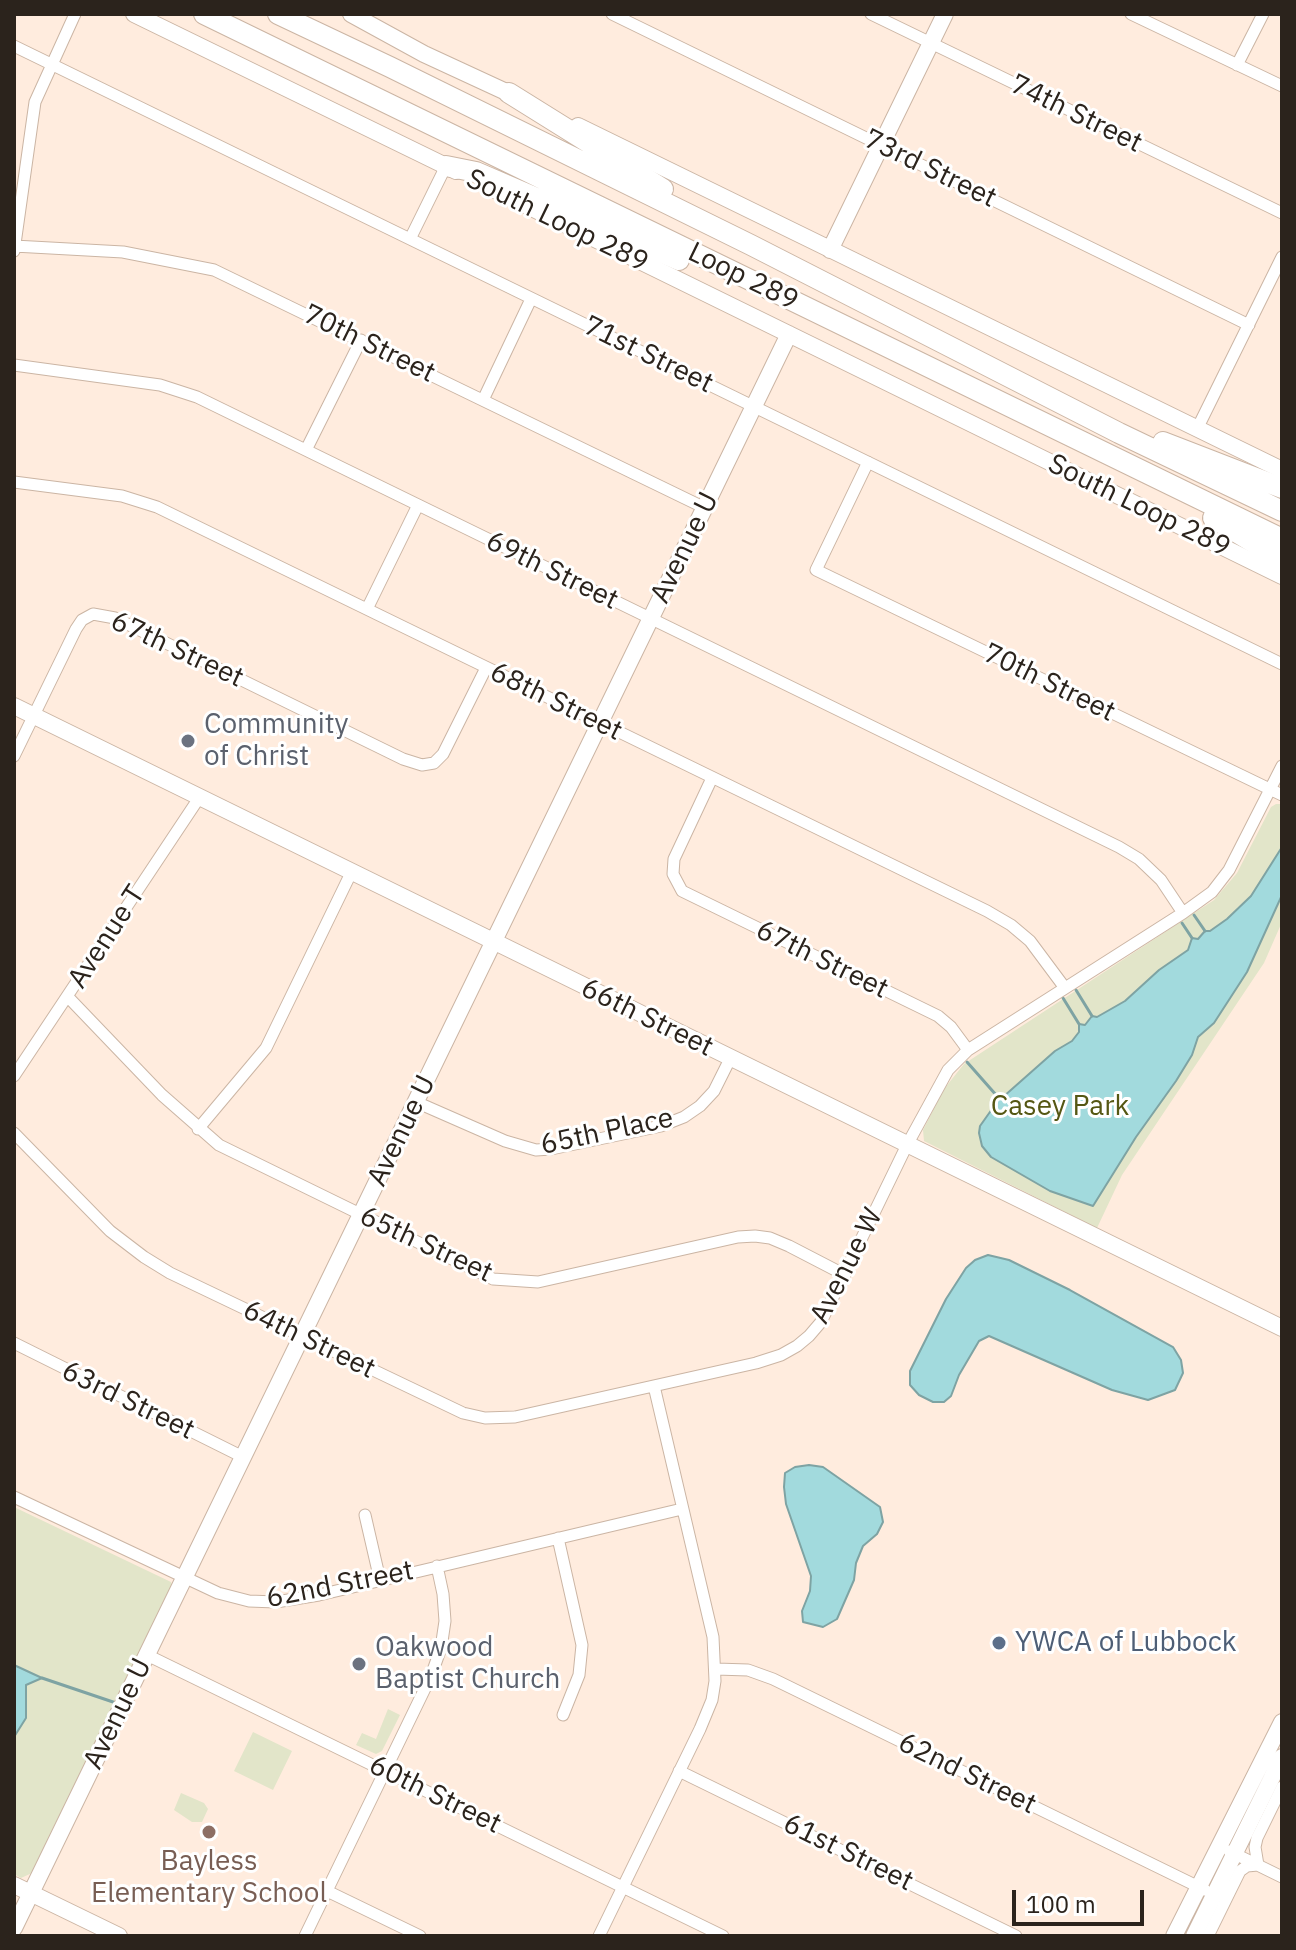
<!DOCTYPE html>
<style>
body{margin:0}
#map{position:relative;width:1296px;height:1950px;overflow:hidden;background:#ffecde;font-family:"IBM Plex Sans",sans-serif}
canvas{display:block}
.frame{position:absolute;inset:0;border:16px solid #2b231c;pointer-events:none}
.scale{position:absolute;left:1012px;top:1890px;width:132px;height:36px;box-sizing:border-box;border:4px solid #2b231c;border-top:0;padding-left:10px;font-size:24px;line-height:28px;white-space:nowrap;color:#2b231c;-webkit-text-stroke:6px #fff;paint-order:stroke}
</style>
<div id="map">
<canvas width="1296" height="1950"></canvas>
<div class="frame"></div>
<div class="scale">100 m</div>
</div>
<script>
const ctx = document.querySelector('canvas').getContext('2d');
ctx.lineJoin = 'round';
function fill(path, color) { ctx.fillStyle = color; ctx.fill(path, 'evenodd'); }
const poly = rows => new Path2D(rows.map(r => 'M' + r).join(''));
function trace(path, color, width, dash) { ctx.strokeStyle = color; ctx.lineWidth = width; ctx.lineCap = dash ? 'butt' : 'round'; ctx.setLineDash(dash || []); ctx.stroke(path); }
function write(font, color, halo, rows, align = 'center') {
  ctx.font = font + ' "IBM Plex Sans",sans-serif'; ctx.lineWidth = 6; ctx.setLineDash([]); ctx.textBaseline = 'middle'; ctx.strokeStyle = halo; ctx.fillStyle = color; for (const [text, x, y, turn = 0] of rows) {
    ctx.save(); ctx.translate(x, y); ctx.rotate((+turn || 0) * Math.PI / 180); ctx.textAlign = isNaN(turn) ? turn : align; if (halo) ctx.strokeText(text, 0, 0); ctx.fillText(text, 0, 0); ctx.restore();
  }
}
const green = poly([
 [1276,804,1282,804,1282,922,1264,963,1122,1175,1097,1228,924,1141,923,1130,944,1089,964,1064,1214,900,1237,873,1271,807],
 [14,1507,171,1582,173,1588,32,1873,21,1878,14,1874],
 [388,1709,400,1715,382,1751,376,1754,356,1745,362,1733,376,1739],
 [253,1732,292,1751,273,1790,234,1771],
 [181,1793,204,1803,208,1809,202,1822,192,1822,174,1810]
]);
const water = poly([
 [1282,847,1282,895,1247,972,1214,1023,1198,1037,1192,1055,1176,1081,1136,1137,1093,1206,1050,1191,991,1157,982,1146,979,1133,980,1126,997,1102,997,1096,1003,1097,1055,1051,1072,1041,1079,1032,1079,1024,1085,1025,1092,1016,1097,1017,1125,1001,1159,970,1188,950,1192,938,1198,939,1205,931,1210,931,1227,919,1251,896,1282,847],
 [988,1255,1009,1260,1070,1290,1173,1347,1181,1360,1183,1373,1175,1390,1148,1400,1112,1390,989,1336,979,1341,959,1375,951,1396,944,1402,933,1402,919,1395,910,1385,910,1371,946,1299,966,1268,975,1260,988,1255],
 [809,1465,823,1467,880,1507,883,1522,877,1534,863,1546,856,1563,854,1580,837,1619,823,1627,803,1622,802,1611,810,1591,811,1576,786,1504,784,1487,785,1473,795,1467,809,1465],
 [14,1665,42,1678,26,1685,26,1718,14,1737,14,1665]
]);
const stream = poly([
 [1194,915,1205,931],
 [1182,923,1192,938],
 [1076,990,1092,1016],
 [1063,998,1079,1024],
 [967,1062,997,1096],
 [42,1678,116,1703]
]);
const street = poly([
 [612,14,1249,325],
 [871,14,1282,213],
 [1131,14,1282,86],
 [14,46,1282,664],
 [1237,65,1263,14],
 [410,239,446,166],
 [14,246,123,252,214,270,705,508],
 [14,251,35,102,75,14],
 [14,365,160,385,197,397,1119,847,1139,859,1161,880,1183,913],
 [483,400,531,299],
 [1197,429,1282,257],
 [306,450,361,340],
 [868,462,816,570,1282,795],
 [14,482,122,496,157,507,987,911,1011,925,1030,941,1065,988],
 [367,609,418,505],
 [14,756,76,629,82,620,93,614,115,618,403,759,422,765,434,763,443,754,486,668],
 [712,778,674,859,673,874,682,891,938,1016,951,1027,968,1050],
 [68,997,162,1095,219,1145,493,1279,538,1282,738,1237,755,1236,770,1238,789,1246,845,1275],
 [14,1076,199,798],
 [416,1102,505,1141,536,1150,551,1149,661,1126,684,1117,700,1106,714,1091,730,1059],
 [198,1129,266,1048,352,871],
 [14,1133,110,1231,144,1257,170,1273,463,1413,485,1418,515,1417,756,1363,781,1355,797,1346,809,1336,821,1322,907,1145,948,1070,968,1050,1183,913,1212,892,1229,870,1282,766],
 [14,1343,243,1457],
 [14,1497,218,1593,249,1601,276,1602,319,1595,682,1509],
 [365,1515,380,1580],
 [558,1538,582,1645,579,1675,563,1715],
 [147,1655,723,1936],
 [716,1669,748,1670,773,1679,1205,1890],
 [679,1771,1016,1936],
 [1229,1851,1282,1877],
 [327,1891,420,1936],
 [305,1936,431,1676,441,1648,445,1621,443,1594,437,1566],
 [599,1936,700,1729,712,1700,715,1681,713,1637,654,1386],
 [1208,1936,1240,1871,1247,1866,1258,1865,1255,1847,1257,1838,1282,1787]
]);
const secondary = poly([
 [134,14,456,171],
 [351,14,424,54,517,97],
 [578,126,1282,470],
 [495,190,1282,576],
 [830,250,945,14],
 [14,706,1282,1328],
 [14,1885,119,1936],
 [14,1928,789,334],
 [1174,1936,1282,1722],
 [1194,1936,1282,1757]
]);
const highway = poly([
 [204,14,1282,539],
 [278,14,390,67,751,245,1119,433,1282,511],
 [509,93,663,189],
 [446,166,476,172,679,260],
 [1163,442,1282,488],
 [1213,518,1282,560]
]);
const markers = [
 [188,741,8,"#6b7280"],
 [999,1643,8,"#5c6f8a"],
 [359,1664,8,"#6b7280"],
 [209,1832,8,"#8d6e63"]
];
const streetNames = [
 ["74th Street",1076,114,26],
 ["73rd Street",930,169,26],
 ["South Loop 289",557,221,26],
 ["Loop 289",743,277,26],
 ["70th Street",369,344,26],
 ["71st Street",648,355,26],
 ["South Loop 289",1139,506,26],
 ["Avenue U",685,548,-64],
 ["69th Street",552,571,26],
 ["67th Street",177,650,25],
 ["70th Street",1049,683,26],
 ["68th Street",556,702,26],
 ["Avenue T",107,937,-57],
 ["67th Street",822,960,26],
 ["66th Street",647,1018,26],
 ["Avenue U",402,1131,-64],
 ["65th Place",607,1132,-12],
 ["65th Street",426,1245,25],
 ["Avenue W",847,1266,-63],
 ["64th Street",309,1340,26],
 ["63rd Street",128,1401,26],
 ["62nd Street",340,1585,-11],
 ["Avenue U",118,1714,-64],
 ["62nd Street",967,1774,26],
 ["60th Street",435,1795,26],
 ["61st Street",848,1853,26]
];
const worshipNames = [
 ["Community",204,725],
 ["of Christ",204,757],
 ["Oakwood",375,1648],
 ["Baptist Church",375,1680]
];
const parkNames = [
 ["Casey Park",1060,1107]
];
const serviceNames = [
 ["YWCA of Lubbock",1015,1643]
];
const educationNames = [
 ["Bayless",209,1862],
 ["Elementary School",209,1894]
];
fill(green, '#e2e5c9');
fill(water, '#a2dadd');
trace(water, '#7ea3a3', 2);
trace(stream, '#7ea3a3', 3);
trace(street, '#cbb5a4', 13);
trace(secondary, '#cbb5a4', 18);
trace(highway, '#cbb5a4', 22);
trace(street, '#fff', 11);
trace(secondary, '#fff', 16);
trace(highway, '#fff', 20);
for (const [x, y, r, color] of markers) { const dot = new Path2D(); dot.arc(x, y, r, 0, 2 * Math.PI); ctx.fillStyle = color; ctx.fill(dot); trace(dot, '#fff', 3); }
write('28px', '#2b231c', '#fff', streetNames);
write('28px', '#5b616d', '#fff', worshipNames, 'left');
write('28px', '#555713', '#fff', parkNames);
write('28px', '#4e5e75', '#fff', serviceNames, 'left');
write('28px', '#785e54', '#fff', educationNames);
</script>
